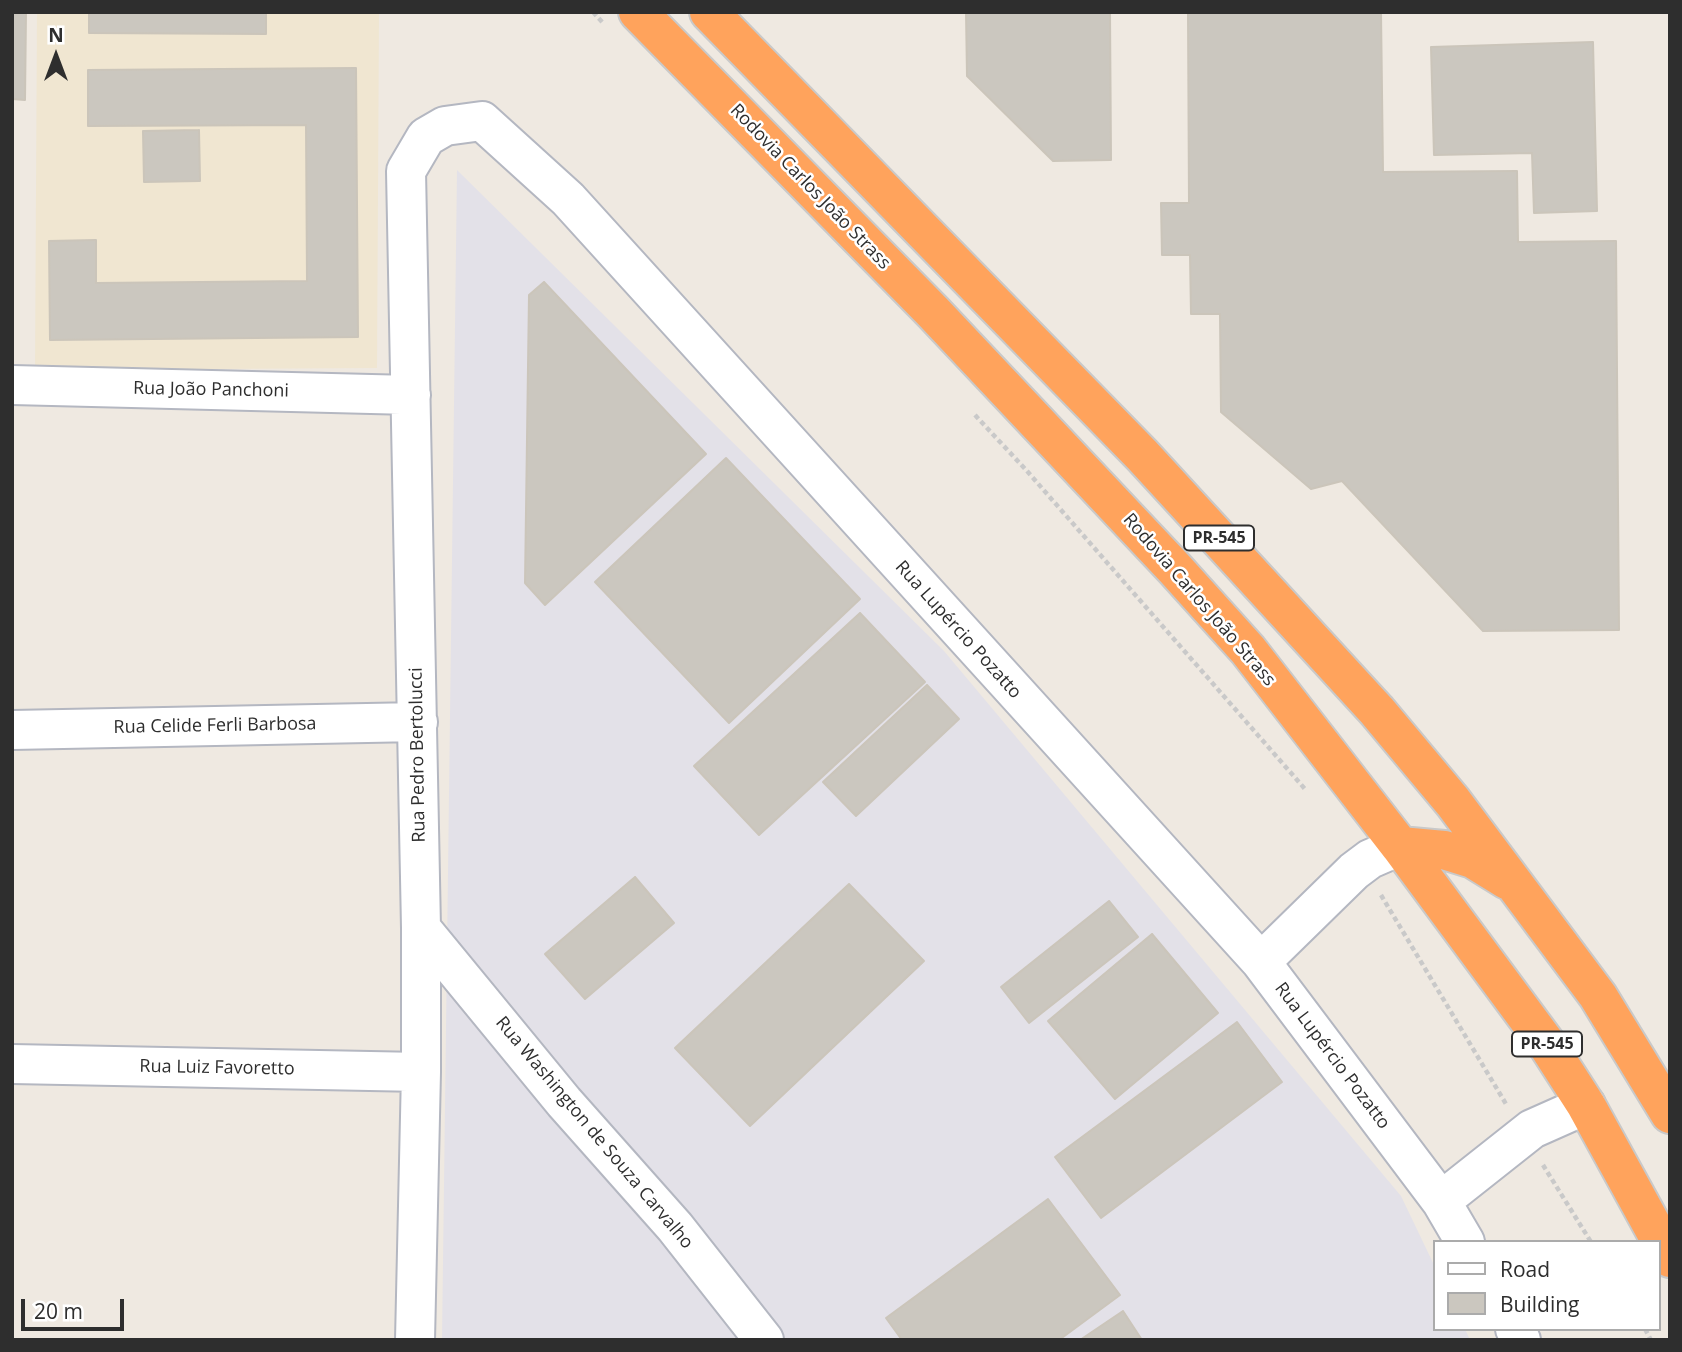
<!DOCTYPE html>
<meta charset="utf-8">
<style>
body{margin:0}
#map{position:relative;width:1682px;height:1352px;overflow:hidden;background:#efe9e1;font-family:"Open Sans",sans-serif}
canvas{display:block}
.frame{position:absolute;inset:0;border:14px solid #2e2e2e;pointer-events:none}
.legend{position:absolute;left:1433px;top:1240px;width:228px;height:91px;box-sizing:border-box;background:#fff;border:2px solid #ababab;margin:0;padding:9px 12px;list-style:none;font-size:21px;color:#2e2e2e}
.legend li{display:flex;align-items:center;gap:14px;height:35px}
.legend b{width:35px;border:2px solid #ababab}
.north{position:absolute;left:21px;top:21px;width:70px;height:70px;-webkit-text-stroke:5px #fff;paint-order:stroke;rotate:0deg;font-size:19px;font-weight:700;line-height:28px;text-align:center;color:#2e2e2e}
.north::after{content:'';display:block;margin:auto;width:24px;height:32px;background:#2e2e2e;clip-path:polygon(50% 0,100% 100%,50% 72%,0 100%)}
.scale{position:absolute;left:21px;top:1299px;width:103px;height:32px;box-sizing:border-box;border:4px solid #2e2e2e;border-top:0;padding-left:9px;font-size:21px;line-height:24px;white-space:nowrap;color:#2e2e2e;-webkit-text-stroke:5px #fff;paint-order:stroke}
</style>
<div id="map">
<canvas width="1682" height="1352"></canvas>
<div class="frame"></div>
<ul class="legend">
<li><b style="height:9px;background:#fff"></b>Road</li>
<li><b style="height:19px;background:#cbc7bf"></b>Building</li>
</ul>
<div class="north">N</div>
<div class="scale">20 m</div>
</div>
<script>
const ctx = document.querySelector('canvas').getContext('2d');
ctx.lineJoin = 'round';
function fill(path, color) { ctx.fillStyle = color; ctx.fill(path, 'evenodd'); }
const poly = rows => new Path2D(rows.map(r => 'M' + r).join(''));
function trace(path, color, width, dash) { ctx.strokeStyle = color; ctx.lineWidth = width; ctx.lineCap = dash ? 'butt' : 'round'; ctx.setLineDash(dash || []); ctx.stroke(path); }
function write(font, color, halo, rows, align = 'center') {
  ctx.font = font + ' "Open Sans",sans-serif'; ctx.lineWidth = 5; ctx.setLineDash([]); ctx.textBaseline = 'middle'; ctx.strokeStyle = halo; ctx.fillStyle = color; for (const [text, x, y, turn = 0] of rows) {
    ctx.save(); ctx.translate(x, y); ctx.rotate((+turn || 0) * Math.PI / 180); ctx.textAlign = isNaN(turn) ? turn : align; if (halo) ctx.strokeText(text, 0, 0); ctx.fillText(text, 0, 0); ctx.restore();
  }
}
const industrial = poly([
 [457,170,944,651,1401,1196,1435,1267,1435,1329,1465,1329,1470,1340,442,1340]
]);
const education = poly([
 [37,12,379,12,377,368,35,370]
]);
const building = poly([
 [12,12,26,12,25,100,12,99,12,12],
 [89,12,266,12,266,34,89,33,89,12],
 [966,12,1110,12,1111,160,1053,161,967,76,966,12],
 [1188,12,1381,12,1383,172,1517,171,1518,242,1616,241,1619,630,1483,631,1342,481,1311,489,1221,412,1220,314,1191,314,1190,255,1162,255,1161,203,1189,203,1188,12],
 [1593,42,1597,211,1534,213,1532,153,1434,155,1431,47,1593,42],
 [356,68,358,337,50,340,49,241,96,240,96,283,307,281,306,125,88,126,88,70,356,68],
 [199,130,200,181,144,182,143,131,199,130],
 [544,282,706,454,545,605,525,583,529,295,544,282],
 [726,458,860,599,729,723,595,582,726,458],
 [860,613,925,682,759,835,694,766,860,613],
 [927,685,959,719,856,816,823,782,927,685],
 [635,877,674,923,585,999,545,954,635,877],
 [849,884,924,961,750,1126,675,1048,849,884],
 [1109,901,1138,937,1029,1023,1001,987,1109,901],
 [1152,934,1218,1013,1115,1099,1048,1021,1152,934],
 [1237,1022,1282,1082,1101,1218,1055,1157,1237,1022],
 [1048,1199,1120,1295,1059,1340,902,1340,886,1318,1048,1199],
 [1123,1311,1142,1340,1080,1340,1123,1311]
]);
const path = poly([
 [593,12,603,23],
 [975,415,1027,471,1305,789],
 [1381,895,1506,1104],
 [1543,1165,1591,1242],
 [1645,1329,1651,1340]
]);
const street = poly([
 [12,385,411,395],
 [12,730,418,722],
 [421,928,564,1102,675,1227,764,1340],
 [1261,962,1354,871,1370,859,1400,846],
 [12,1064,421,1072],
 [1441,1201,1532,1129,1586,1105],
 [1515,1329,1521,1340],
 [415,1340,421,1072,421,928,406,171,426,137,445,126,482,121,568,199,1261,962,1441,1201,1465,1242]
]);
const highway = poly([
 [638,12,933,312,1175,569,1248,650,1400,846,1548,1046,1586,1105,1670,1258],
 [709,12,1142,455,1377,711,1453,802,1598,996,1670,1114],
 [1400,846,1444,850,1473,859,1507,880]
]);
const shields = [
 [1219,538,70],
 [1547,1044,70]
];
const shieldNames = [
 ["PR-545",1219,538],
 ["PR-545",1547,1044]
];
const streetNames = [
 ["Rodovia Carlos João Strass",810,187,46],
 ["Rua João Panchoni",211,390,1],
 ["Rodovia Carlos João Strass",1199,600,49],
 ["Rua Lupércio Pozatto",958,630,48],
 ["Rua Celide Ferli Barbosa",215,726,-1],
 ["Rua Pedro Bertolucci",418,755,-91],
 ["Rua Lupércio Pozatto",1332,1056,53],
 ["Rua Luiz Favoretto",217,1068,1],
 ["Rua Washington de Souza Carvalho",594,1133,50]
];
fill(industrial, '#e3e1e8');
fill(education, '#f0e6d1');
fill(building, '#cbc7bf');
trace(building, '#cbc5ba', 2);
trace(street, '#b4b7c1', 42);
trace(highway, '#c9c9c9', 42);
trace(path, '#c9c9c9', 4.5, [5, 3.5]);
trace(street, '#fff', 38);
trace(highway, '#ffa35c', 38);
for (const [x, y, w] of shields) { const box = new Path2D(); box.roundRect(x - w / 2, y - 12.5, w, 25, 5); ctx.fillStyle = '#fff'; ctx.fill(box); trace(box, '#2e2e2e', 2); }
write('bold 16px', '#2e2e2e', null, shieldNames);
write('18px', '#2e2e2e', '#fff', streetNames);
</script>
